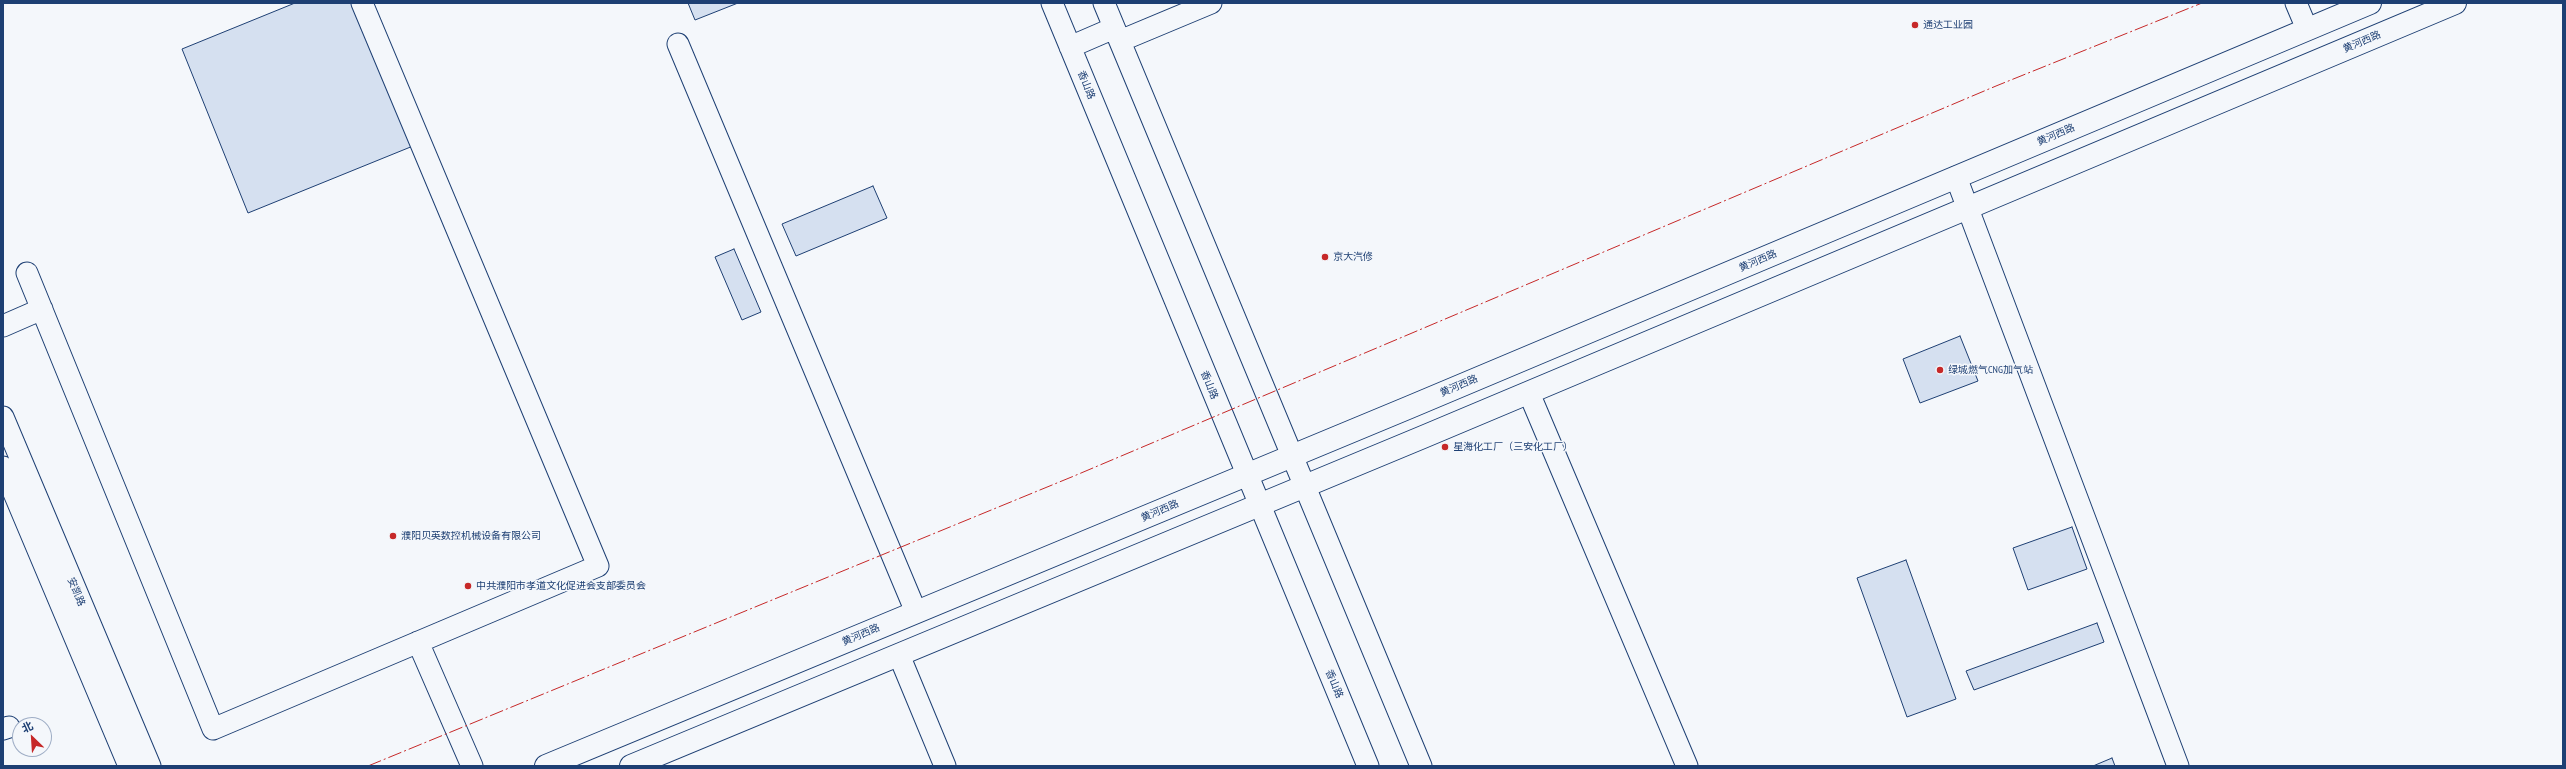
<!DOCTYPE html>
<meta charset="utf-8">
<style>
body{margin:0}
#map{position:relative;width:2566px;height:769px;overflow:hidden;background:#f4f7fb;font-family:"PT Sans Narrow","Noto Sans SC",sans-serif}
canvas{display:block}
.frame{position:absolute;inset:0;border:4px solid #1d3f73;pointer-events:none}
.north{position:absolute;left:12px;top:717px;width:40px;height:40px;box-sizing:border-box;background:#f4f7fb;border:1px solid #9eadc5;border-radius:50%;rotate:335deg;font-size:11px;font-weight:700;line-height:16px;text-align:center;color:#1d3f73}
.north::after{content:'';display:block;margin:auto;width:14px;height:18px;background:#c62828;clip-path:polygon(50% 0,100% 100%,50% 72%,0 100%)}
</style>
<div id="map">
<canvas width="2566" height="769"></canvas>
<div class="frame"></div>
<div class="north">北</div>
</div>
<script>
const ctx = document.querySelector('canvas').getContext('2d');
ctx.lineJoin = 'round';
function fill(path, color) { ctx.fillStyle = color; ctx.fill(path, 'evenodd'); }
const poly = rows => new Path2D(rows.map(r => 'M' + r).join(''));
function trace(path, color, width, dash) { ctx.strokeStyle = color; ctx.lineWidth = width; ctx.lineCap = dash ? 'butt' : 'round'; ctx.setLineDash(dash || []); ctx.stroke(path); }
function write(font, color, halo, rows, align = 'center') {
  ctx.font = font + ' "PT Sans Narrow","Noto Sans SC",sans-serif'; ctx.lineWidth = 3; ctx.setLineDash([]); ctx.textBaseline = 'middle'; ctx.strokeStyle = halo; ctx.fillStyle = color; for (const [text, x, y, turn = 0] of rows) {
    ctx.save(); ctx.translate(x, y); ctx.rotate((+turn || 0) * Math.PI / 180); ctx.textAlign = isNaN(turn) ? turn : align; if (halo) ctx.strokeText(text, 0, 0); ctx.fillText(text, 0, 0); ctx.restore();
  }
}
const building = poly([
 [295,3,355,3,413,146,248,213,182,49,295,3],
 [688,3,738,3,695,20,688,3],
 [873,186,887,218,796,256,782,224,873,186],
 [734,249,761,312,742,320,715,257,734,249],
 [1960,336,1978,381,1920,403,1903,359,1960,336],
 [2072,527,2087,569,2028,590,2013,548,2072,527],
 [1906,560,1956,699,1907,717,1857,578,1906,560],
 [2097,623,2104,642,1974,690,1966,671,2097,623],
 [2112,758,2115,766,2093,766,2112,758]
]);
const minor = poly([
 [1052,3,1368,766],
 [1104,3,1421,766],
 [2296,3,2307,29],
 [1120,41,1211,3],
 [678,44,916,612],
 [1070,47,1114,28],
 [1956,177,2178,766],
 [27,273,213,729,598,566,362,3],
 [3,326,42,309],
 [1529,393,1687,766],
 [3,417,150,766],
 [3,467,129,766],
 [418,642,472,766],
 [899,655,945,766],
 [3,729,9,727]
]);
const major = poly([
 [546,766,1410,407,2370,3],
 [631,766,1423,437,2455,3]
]);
const power = poly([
 [368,766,1074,476,1996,86,2202,3]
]);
const markers = [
 [1915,25,4,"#c62828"],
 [1325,257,4,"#c62828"],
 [1940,370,4,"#c62828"],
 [1445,447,4,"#c62828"],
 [393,536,4,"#c62828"],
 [468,586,4,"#c62828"]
];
const poiNames = [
 ["通达工业园",1923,25],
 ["京大汽修",1333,257],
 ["绿城燃气CNG加气站",1948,370],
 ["星海化工厂（三安化工厂）",1453,447],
 ["濮阳贝英数控机械设备有限公司",401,536],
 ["中共濮阳市孝道文化促进会支部委员会",476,586]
];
const streetNames = [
 ["黄河西路",2362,42,-23],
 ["香山路",1086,85,68],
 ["黄河西路",2056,135,-23],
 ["黄河西路",1758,261,-23],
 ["香山路",1209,385,68],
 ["黄河西路",1459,386,-23],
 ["黄河西路",1160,511,-23],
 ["安凯路",76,592,67],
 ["黄河西路",861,635,-23],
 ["香山路",1334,684,67]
];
fill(building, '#d5e0f0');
trace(building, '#1d3f73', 1);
trace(minor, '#1d3f73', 23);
trace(major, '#1d3f73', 24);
trace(minor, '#f4f7fb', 21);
trace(major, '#f4f7fb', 22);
trace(power, '#c62828', 1, [14, 3, 2, 3]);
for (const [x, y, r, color] of markers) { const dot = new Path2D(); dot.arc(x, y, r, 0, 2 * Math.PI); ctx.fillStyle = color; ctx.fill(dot); trace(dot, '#f4f7fb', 1.5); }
write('10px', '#1d3f73', '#f4f7fb', poiNames, 'left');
write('10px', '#1d3f73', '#f4f7fb', streetNames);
</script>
